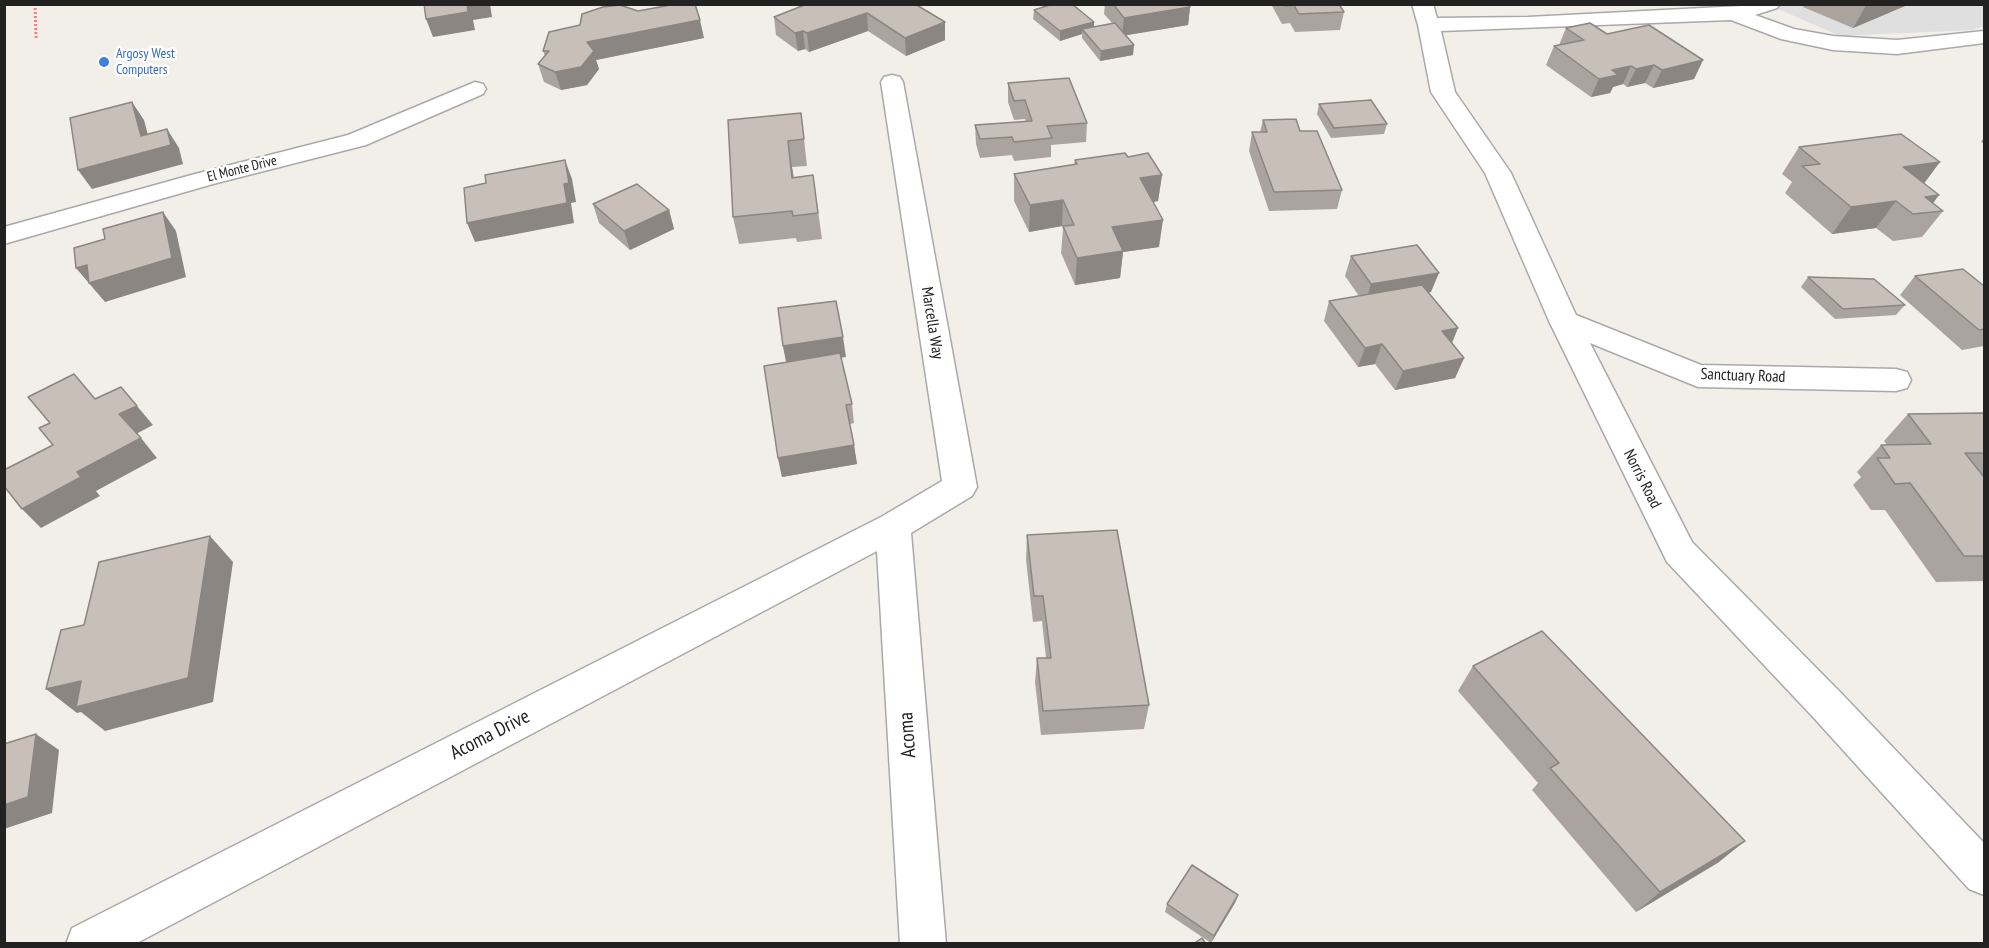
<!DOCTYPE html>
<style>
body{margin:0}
#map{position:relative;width:1989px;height:948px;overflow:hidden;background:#f2efe9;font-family:"PT Sans Narrow",sans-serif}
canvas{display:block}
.frame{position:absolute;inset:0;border:6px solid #222;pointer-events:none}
</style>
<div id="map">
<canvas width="1989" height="948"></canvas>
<div class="frame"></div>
</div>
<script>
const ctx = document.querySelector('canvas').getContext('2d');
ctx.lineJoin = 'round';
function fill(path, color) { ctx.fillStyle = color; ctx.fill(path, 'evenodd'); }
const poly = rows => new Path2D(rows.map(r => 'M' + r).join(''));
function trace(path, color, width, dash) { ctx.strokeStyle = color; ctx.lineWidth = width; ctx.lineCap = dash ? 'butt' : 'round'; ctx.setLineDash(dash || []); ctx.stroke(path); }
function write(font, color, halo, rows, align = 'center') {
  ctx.font = font + ' "PT Sans Narrow",sans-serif'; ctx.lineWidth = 5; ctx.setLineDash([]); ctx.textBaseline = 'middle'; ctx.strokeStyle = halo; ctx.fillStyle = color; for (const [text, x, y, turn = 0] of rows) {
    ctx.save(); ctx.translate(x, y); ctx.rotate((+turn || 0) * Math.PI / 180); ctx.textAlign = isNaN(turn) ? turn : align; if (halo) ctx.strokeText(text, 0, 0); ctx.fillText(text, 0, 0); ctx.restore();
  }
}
const residential = poly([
 [1769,5,1984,5,1984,26,1972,30,1840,36]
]);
const path = poly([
 [35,4,36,38]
]);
const minor = poly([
 [1412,4,1433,4,1437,18,1528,17,1780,4,1777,8,1755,15,1794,29,1833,36,1897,40,1984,31,1984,43,1897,54,1833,50,1781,39,1731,20,1441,31,1455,92,1511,173,1576,315,1701,365,1896,369,1907,372,1911,380,1907,388,1896,391,1698,387,1590,343,1692,542,1841,693,1984,843,1984,895,1969,889,1813,717,1667,562,1549,321,1485,173,1431,92,1418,25,1412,4],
 [892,75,900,77,903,82,977,487,972,496,911,533,946,944,900,944,877,551,135,944,66,944,72,928,881,517,942,481,881,82,884,77,892,75],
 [475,82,483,84,486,89,483,94,366,145,213,184,4,244,4,227,195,174,348,135,475,82]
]);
const wall = poly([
 [807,4,945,22,945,40,906,56,868,31,809,52,805,49,798,51,776,35,774,17],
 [1105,4,1188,4,1190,7,1188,25,1125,35,1133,55,1100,61,1082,38,1082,34,1060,41,1033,19,1034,10,1094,22,1094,27,1112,23,1104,14],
 [1271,4,1339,4,1344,12,1340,30,1295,32,1290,23,1282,24],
 [1805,4,1905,4,1905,6,1853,28,1803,7],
 [1566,28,1607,34,1703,60,1694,79,1653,88,1645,83,1627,87,1623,84,1613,87,1610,93,1591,97,1546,65,1554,46,1559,45],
 [704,38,596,60,599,69,587,85,561,90,544,82,538,64,545,56,543,51],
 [1008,83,1087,123,1086,142,1051,145,1051,157,1014,161,1012,155,980,158,976,144,975,125,1026,122,1025,119,1014,120,1008,102],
 [1319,104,1387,124,1384,134,1331,138,1317,114],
 [728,120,804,139,807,166,792,167,794,177,813,175,822,239,797,242,796,238,739,244,733,217],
 [1263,120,1300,131,1342,190,1337,209,1269,211,1249,151,1252,132,1260,132],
 [1984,137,1984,144,1981,142],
 [1799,147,1924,184,1933,203,1943,211,1922,237,1893,241,1876,228,1832,234,1785,193,1792,182,1782,174],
 [1128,157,1162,175,1158,201,1153,202,1159,247,1123,252,1120,278,1075,285,1061,253,1063,229,1062,226,1029,232,1014,201,1014,174,1074,165,1075,160],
 [593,204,669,210,674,229,630,250,599,223],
 [1351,256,1431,292,1428,293,1452,344,1464,358,1455,378,1395,390,1375,364,1358,367,1324,321,1329,301,1359,296,1345,276],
 [1915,276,1984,286,1984,346,1962,350,1900,295],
 [1808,277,1905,305,1896,315,1835,319,1801,287],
 [783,346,846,357,841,357,852,404,854,423,850,424,857,464,782,477,778,458,786,362],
 [1984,413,1984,581,1936,582,1885,510,1871,510,1853,485,1861,477,1857,472,1881,445,1887,445,1884,441,1908,414],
 [1027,535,1149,705,1144,729,1041,735,1035,682,1037,658,1046,658,1042,621,1033,622,1026,560],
 [1473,666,1719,862,1636,912,1532,790,1538,783,1458,691],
 [1238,895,1211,943,1165,912,1167,904]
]);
const shadedWall = poly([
 [467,4,490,4,492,17,473,20,475,30,433,37,426,19],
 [1867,4,1905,4,1905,6,1853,28],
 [1190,7,1188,25,1122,36,1124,18],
 [867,13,868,31,809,52,807,33],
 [700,20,704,38,596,60,599,69,587,85,561,90,555,72,587,42],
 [945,22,945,40,906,56,905,38],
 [1094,22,1094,31,1082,29,1082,34,1060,41,1060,31],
 [803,31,805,49,798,51,795,33],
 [1134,45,1133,55,1100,61,1101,51],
 [1703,60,1694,79,1653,88,1662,70],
 [1654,65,1645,83,1627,87,1636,69],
 [1631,66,1623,84,1613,87,1610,93,1591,97,1599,79,1612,70],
 [132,102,144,120,152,150,167,129,179,148,183,164,92,189,78,170,141,136],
 [788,141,792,167,796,204,792,178],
 [565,160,572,179,576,202,571,203,574,223,475,242,467,223,564,184],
 [1940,162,1920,189,1903,167],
 [1162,175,1158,201,1137,205,1140,178],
 [1939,195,1926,213,1925,197],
 [1063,200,1062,226,1029,232,1030,205],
 [1896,201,1876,228,1832,234,1851,207],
 [669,210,674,229,630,250,624,231],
 [163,212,176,231,186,277,105,302,76,268],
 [1163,220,1159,247,1123,252,1120,278,1075,285,1077,258,1112,227],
 [1439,273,1431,292,1365,304,1371,284],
 [1458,328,1450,348,1442,331],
 [843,337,846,357,787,365,783,346],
 [1382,344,1375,364,1358,367,1365,348],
 [1464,358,1455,378,1395,390,1403,371],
 [137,406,153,425,136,434,119,414],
 [141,438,157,458,96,491,100,496,41,528,22,509,77,472],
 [854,445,857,464,782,477,778,458],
 [210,536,233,562,213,702,105,731,81,712,77,713,46,689],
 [36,734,59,750,52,813,4,829,4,805],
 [1745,841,1719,862,1636,912,1660,892],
 [1238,895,1235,903,1211,943,1214,936]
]);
const building = poly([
 [424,4,467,4,468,12,426,19,424,4],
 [676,4,695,4,700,20,587,42,594,51,581,67,555,72,538,64,549,51,543,51,549,32,580,25,582,14,603,7,620,5,638,11,676,4],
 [807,4,915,4,945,22,905,38,867,13,807,33,803,31,795,33,774,17,807,4],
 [1053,4,1072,4,1094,22,1060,31,1034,10,1053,4],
 [1113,4,1188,4,1190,7,1124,18,1113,4],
 [1285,4,1339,4,1344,12,1299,14,1294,5,1285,6,1285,4],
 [1115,23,1134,45,1101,51,1082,29,1115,23],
 [1590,23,1607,34,1649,25,1703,60,1662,70,1654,65,1636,69,1631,66,1612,70,1618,75,1599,79,1554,46,1584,40,1566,28,1590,23],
 [1069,78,1087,123,1047,126,1052,138,1014,142,1012,137,980,139,975,125,1032,121,1025,100,1014,101,1008,83,1069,78],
 [1371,100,1387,124,1334,128,1319,104,1371,100],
 [132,102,141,136,167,129,171,145,78,170,70,118,132,102],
 [801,113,804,139,788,141,792,178,813,175,818,213,793,216,792,211,733,217,728,120,801,113],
 [1296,119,1300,131,1317,131,1342,190,1274,192,1252,132,1267,132,1263,120,1296,119],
 [1901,134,1940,162,1903,167,1939,195,1925,197,1943,211,1913,214,1896,201,1851,207,1802,166,1820,164,1799,147,1901,134],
 [1125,153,1128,157,1148,153,1162,175,1140,178,1163,220,1112,227,1123,251,1077,258,1063,226,1074,225,1063,200,1030,205,1014,174,1077,164,1075,160,1125,153],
 [565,160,569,183,564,184,567,203,467,223,464,188,486,183,485,175,565,160],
 [637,184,669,210,624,231,593,204,637,184],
 [163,212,172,258,89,283,87,265,76,268,74,248,105,239,103,229,163,212],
 [1417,245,1439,273,1371,284,1351,256,1417,245],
 [1963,269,1984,286,1984,329,1979,330,1915,276,1963,269],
 [1808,277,1874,279,1905,305,1843,309,1808,277],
 [1422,285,1458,328,1442,331,1464,358,1403,371,1382,344,1365,348,1329,301,1422,285],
 [836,301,843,337,783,346,778,308,836,301],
 [840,353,852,404,846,405,854,445,778,458,764,366,840,353],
 [74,374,95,399,121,387,137,406,119,414,141,438,77,472,81,477,22,509,4,486,4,470,53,445,39,428,50,423,28,397,74,374],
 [1984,413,1984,453,1965,453,1984,477,1984,556,1964,556,1910,483,1895,484,1877,458,1890,458,1881,445,1931,444,1908,414,1984,413],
 [1117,530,1149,705,1043,711,1037,658,1051,658,1043,596,1034,596,1027,535,1117,530],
 [210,536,188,678,76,707,81,681,46,689,61,630,84,625,99,562,210,536],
 [1542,631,1745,841,1660,892,1550,768,1559,763,1473,666,1542,631],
 [36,734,28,797,4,805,4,744,36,734],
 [1192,865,1238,895,1214,936,1167,904,1192,865],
 [1202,938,1206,944,1193,944,1202,938]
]);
const markers = [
 [104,62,6,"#3f7fe0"]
];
const farShopnames = [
 ["Argosy West",116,54],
 ["Computers",116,70]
];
const farStreetnames = [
 ["El Monte Drive",242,169,-14]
];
const streetNames = [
 ["Marcella Way",932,323,81],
 ["Sanctuary Road",1743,376,2],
 ["Norris Road",1642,479,63]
];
const nearStreetnames = [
 ["Acoma Drive",490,735,-27],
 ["Acoma",908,735,-94]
];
fill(residential, '#e0dfdf');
trace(minor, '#a9a9a9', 3);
trace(path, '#fa8072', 3, [2, 2]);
fill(minor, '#fff');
fill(wall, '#aba49e');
fill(shadedWall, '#8b8681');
fill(building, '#c7bfb8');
trace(building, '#8b8681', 1.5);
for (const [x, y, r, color] of markers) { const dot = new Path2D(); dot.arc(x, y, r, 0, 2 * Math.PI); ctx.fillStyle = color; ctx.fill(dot); trace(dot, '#fff', 2); }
write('14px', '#366cbe', '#fff', farShopnames, 'left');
write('14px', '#222', '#fff', farStreetnames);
write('16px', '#222', '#fff', streetNames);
write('20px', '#222', '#fff', nearStreetnames);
</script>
